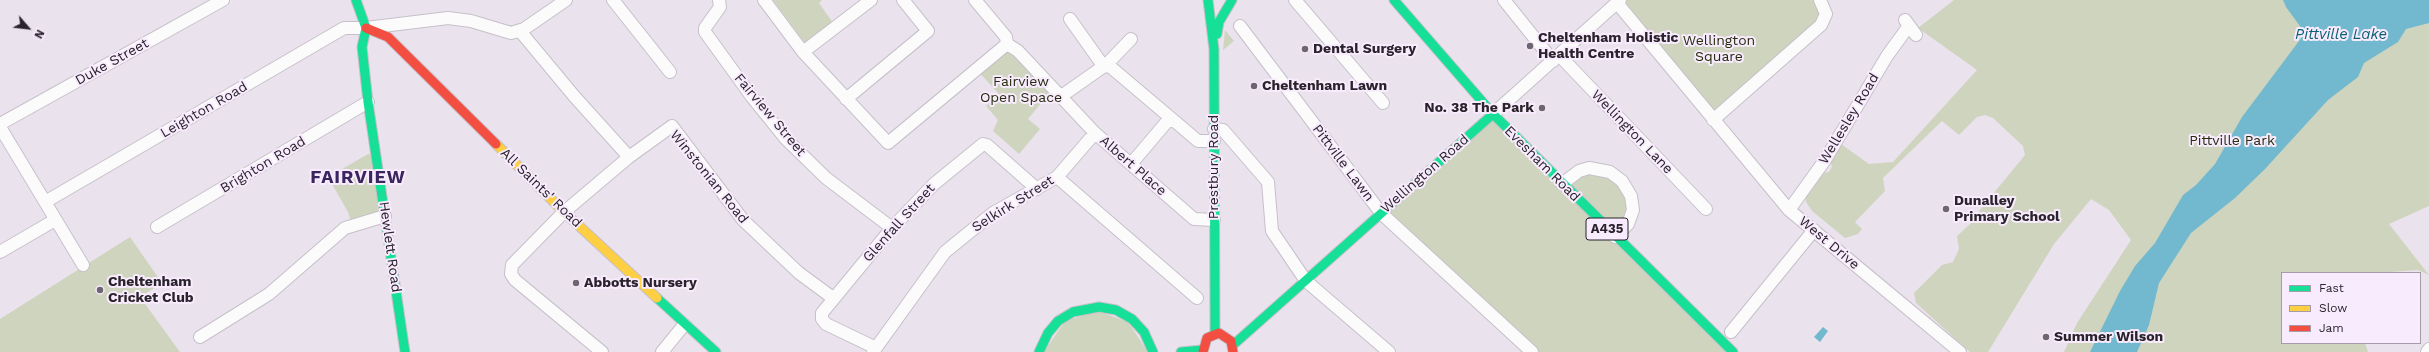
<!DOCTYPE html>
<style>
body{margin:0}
#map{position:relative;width:2429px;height:352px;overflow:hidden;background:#eae2ed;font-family:"Work Sans",sans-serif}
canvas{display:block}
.legend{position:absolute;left:2281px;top:272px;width:140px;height:72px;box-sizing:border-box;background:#f8ebfd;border:1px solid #a59ba9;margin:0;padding:5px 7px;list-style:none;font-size:12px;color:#29242c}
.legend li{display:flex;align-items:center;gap:8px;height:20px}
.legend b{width:20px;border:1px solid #a59ba9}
.north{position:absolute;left:8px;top:8px;width:40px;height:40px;-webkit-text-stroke:3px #f8ebfd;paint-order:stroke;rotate:118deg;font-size:11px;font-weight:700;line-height:16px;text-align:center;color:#29242c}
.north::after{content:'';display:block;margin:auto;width:14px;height:18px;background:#29242c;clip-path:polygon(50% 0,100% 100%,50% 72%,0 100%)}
</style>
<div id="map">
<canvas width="2429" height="352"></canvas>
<ul class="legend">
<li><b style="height:5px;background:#16e098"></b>Fast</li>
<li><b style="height:5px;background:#ffcf43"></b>Slow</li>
<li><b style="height:5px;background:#f24e42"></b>Jam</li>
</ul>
<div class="north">N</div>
</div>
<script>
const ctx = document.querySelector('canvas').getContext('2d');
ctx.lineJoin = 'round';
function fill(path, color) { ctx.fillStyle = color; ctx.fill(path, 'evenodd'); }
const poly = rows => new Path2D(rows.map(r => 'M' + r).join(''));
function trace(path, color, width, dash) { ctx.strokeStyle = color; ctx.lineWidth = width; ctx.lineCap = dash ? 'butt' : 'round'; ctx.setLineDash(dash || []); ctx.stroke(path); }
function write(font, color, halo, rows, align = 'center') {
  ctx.font = font + ' "Work Sans",sans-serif'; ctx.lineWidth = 4; ctx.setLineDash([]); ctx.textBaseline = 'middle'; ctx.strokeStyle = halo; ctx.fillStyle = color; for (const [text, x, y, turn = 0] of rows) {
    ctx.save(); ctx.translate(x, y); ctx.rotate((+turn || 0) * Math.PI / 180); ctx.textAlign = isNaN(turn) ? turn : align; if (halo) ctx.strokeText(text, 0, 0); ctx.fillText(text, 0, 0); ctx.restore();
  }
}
const green = poly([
 [773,0,822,0,819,3,833,23,805,43],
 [1620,0,1820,0,1826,14,1713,120],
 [1954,0,2429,0,2429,206,2389,224,2429,275,2418,270,2376,273,2282,273,2282,343,2365,343,2368,352,2064,352,2077,323,2131,240,2109,210,2091,199,2054,244,1988,352,1970,352,1916,303,1914,293,1942,265,1953,262,1959,249,1957,236,1980,215,1979,211,2025,155,2023,146,1993,118,1985,115,1977,117,1959,135,1942,121,1883,178,1885,191,1855,222,1862,229,1858,234,1845,238,1812,211,1806,202,1806,197,1822,173,1829,172,1832,167,1830,160,1841,144,1869,164,1893,162,1977,70,1918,28],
 [1225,30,1234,41,1223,50],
 [1007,44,1052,90,1028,119,1040,129,1019,154,993,131,998,120,986,106,999,94,976,69],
 [1493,114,1562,183,1573,175,1605,170,1633,202,1616,236,1733,352,1532,352,1381,213],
 [368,154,376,156,385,216,352,224,348,212,332,184,337,172],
 [130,237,162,283,140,297,180,352,0,352,0,319],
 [1098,311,1128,322,1148,352,1044,352,1065,321]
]);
const water = poly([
 [2283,0,2429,0,2429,23,2406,29,2398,42,2364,63,2358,77,2328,100,2265,169,2235,198,2191,233,2159,283,2149,325,2137,352,2090,352,2120,291,2135,266,2155,243,2183,195,2196,185,2215,164,2242,117,2305,33,2286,7],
 [1823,327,1828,331,1820,342,1814,337]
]);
const street = poly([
 [613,0,670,72],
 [719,0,720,7,705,28,705,32,752,97,786,139,826,178,892,228],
 [764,0,803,52,888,143,1007,44],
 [975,0,1006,37,1007,44,1018,51,1095,133,1194,219,1214,220],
 [1295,0,1383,103],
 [1504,0,1553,61],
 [1617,3,1789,210,1960,352],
 [1070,19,1104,67],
 [1905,20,1916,35],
 [1240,26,1381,213,1532,352],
 [520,31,574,96,629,157],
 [803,52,871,0],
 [1559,55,1706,209],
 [1107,64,1198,141,1214,141],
 [1060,97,1107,64,1131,39],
 [846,99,928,31,903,0],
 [1493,114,1620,0],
 [1713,120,1821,25,1826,14,1820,0],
 [0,124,223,0],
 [0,127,83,265],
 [1214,129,1223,130,1268,182,1272,231,1306,281,1389,352],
 [1131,164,1170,118],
 [1057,177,1197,298],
 [1562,184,1579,171,1589,168,1610,172,1622,181,1631,196,1633,210,1628,224,1615,237],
 [45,202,344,28,366,28,448,18,471,21,511,33,524,29,566,0],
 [1789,210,1825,160,1887,56,1908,27],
 [157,227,368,102],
 [0,252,55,220],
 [1731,332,1814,230],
 [200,337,269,294,345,228,385,216],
 [876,348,826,324,822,319,822,313,892,228,934,184,983,144,987,145,1037,189],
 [602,352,515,280,511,274,512,265,564,212,629,157,672,126,743,220,799,273,833,298],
 [662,352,684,325],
 [873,352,945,252,993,213,1057,177,1095,133],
 [2427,352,2429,349]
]);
const fast = poly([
 [356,0,366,28,362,47,368,102,405,352],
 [1208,0,1214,49,1215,334],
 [1394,0,1493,114,1733,352],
 [1217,34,1219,22,1232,0],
 [657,298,716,352],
 [1233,345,1493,114],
 [1039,352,1048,333,1058,321,1073,312,1099,307,1116,310,1132,319,1144,332,1153,352],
 [1181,352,1202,350]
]);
const slow = poly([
 [496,144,564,212,657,298]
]);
const jam = poly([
 [366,28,388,37,496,144],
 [1203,352,1207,338,1219,333,1231,341,1233,352]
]);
const markers = [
 [1530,46,4,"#6d6670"],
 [1305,49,4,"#6d6670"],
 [1254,86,4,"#6d6670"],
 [1542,108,4,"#6d6670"],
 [1946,209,4,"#6d6670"],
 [576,283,4,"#6d6670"],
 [100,290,4,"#6d6670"],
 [2046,337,4,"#6d6670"]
];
const shields = [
 [1607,229,42]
];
const shieldNames = [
 ["A435",1607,229]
];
const poiNames = [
 ["Cheltenham Holistic",1538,38],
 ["Health Centre",1538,54],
 ["Dental Surgery",1313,49],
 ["Cheltenham Lawn",1262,86],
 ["No. 38 The Park",1534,108,"right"],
 ["Dunalley",1954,201],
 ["Primary School",1954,217],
 ["Cheltenham",108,282],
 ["Cricket Club",108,298],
 ["Abbotts Nursery",584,283],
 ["Summer Wilson",2054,337]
];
const parkNames = [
 ["Wellington",1719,41],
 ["Square",1719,57],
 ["Fairview",1021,82],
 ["Open Space",1021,98],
 ["Pittville Park",2232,141]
];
const streetNames = [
 ["Duke Street",112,62,-29],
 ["Leighton Road",204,110,-30],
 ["Fairview Street",770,115,50],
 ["Wellesley Road",1849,119,-59],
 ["Wellington Lane",1632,132,46],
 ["Pittville Lawn",1343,163,53],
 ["Evesham Road",1542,164,45],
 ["Brighton Road",263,165,-31],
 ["Albert Place",1133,166,41],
 ["Prestbury Road",1214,167,-90],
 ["Wellington Road",1425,174,-41],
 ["Winstonian Road",709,177,51],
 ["All Saints' Road",541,188,44],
 ["Selkirk Street",1013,204,-32],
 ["Glenfall Street",899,223,-48],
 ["West Drive",1829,243,40],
 ["Hewlett Road",390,247,82]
];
const waterNames = [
 ["Pittville Lake",2341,35]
];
const districtNames = [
 ["FAIRVIEW",358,178]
];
fill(green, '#cfd4be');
fill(water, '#72b9cf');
trace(street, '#c6c0c9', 14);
trace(fast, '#c6c0c9', 11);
trace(slow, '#c6c0c9', 11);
trace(jam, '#c6c0c9', 11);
trace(street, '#fcfbfc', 12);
trace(fast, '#16e098', 9);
trace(slow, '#ffcf43', 9);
trace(jam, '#f24e42', 9);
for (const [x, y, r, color] of markers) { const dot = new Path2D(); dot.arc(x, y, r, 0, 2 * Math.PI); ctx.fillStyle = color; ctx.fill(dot); trace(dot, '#f8ebfd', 1.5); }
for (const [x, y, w] of shields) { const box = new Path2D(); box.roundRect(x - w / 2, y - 11, w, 22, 3); ctx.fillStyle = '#f8ebfd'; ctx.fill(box); trace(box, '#29242c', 1); }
write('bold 13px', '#29242c', null, shieldNames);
write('bold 14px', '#29242c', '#f8ebfd', poiNames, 'left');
write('14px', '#252d0d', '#f8ebfd', parkNames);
write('14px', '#29242c', '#f8ebfd', streetNames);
write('italic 15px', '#0a6174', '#f8ebfd', waterNames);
ctx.letterSpacing = '1px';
write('bold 18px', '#3a255f', '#f8ebfd', districtNames);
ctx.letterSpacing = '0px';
</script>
